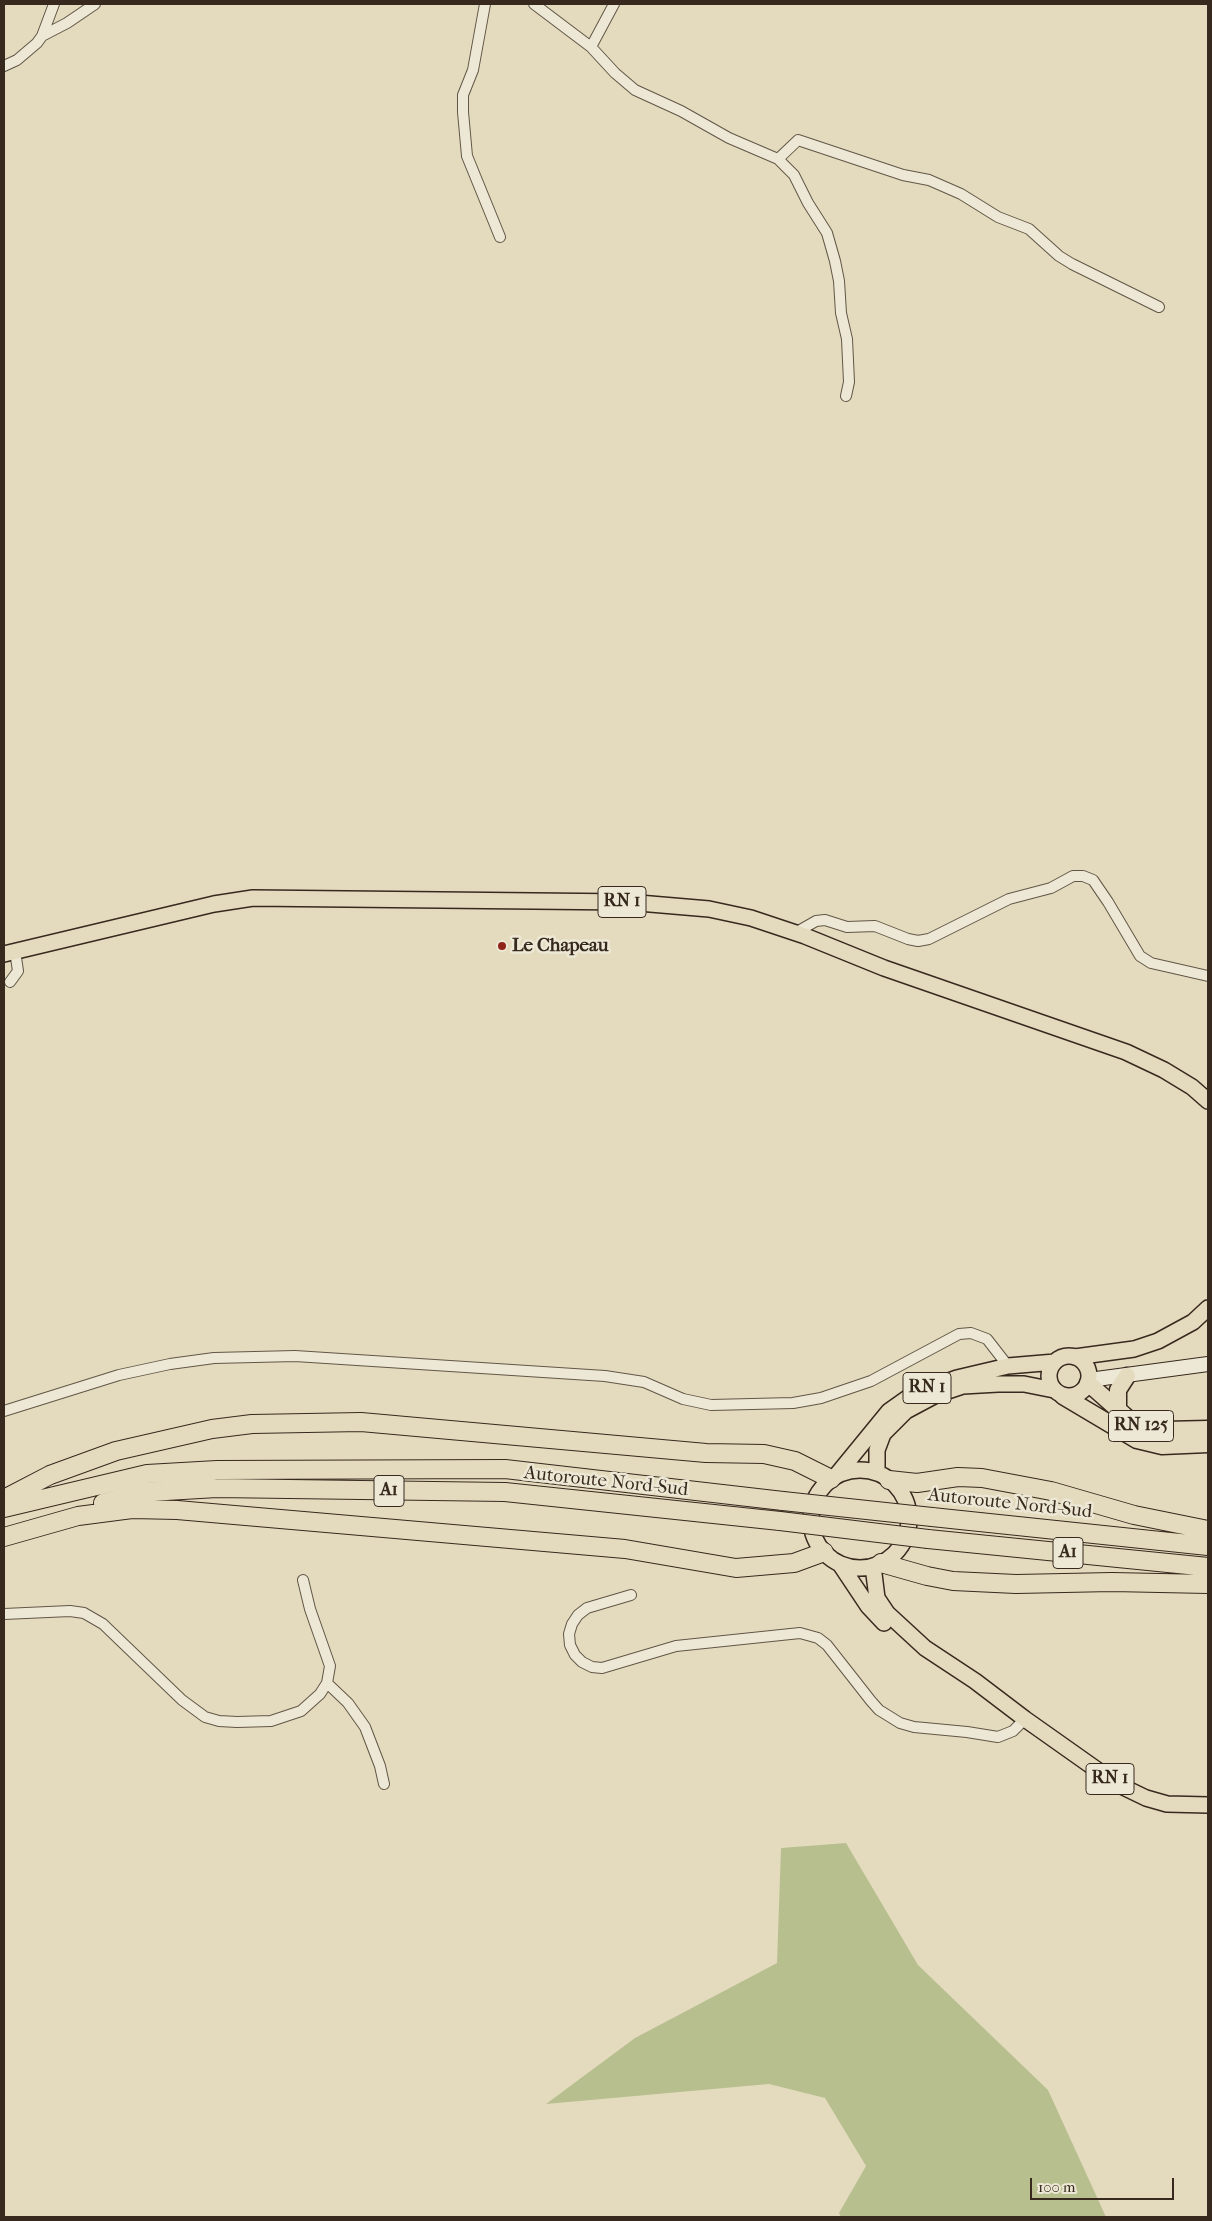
<!DOCTYPE html>
<style>
body{margin:0}
#map{position:relative;width:1212px;height:2221px;overflow:hidden;background:#e4dbbe;font-family:"IM FELL French Canon",serif}
canvas{display:block}
.frame{position:absolute;inset:0;border:5px solid #37291e;pointer-events:none}
.scale{position:absolute;left:1030px;top:2178px;width:144px;height:22px;box-sizing:border-box;border:2px solid #37291e;border-top:0;padding-left:6px;font-size:15px;line-height:18px;white-space:nowrap;color:#37291e;-webkit-text-stroke:4px #ede8d5;paint-order:stroke}
</style>
<div id="map">
<canvas width="1212" height="2221"></canvas>
<div class="frame"></div>
<div class="scale">100 m</div>
</div>
<script>
const ctx = document.querySelector('canvas').getContext('2d');
ctx.lineJoin = 'round';
function fill(path, color) { ctx.fillStyle = color; ctx.fill(path, 'evenodd'); }
const poly = rows => new Path2D(rows.map(r => 'M' + r).join(''));
function trace(path, color, width, dash) { ctx.strokeStyle = color; ctx.lineWidth = width; ctx.lineCap = dash ? 'butt' : 'round'; ctx.setLineDash(dash || []); ctx.stroke(path); }
function write(font, color, halo, rows, align = 'center') {
  ctx.font = font + ' "IM FELL French Canon",serif'; ctx.lineWidth = 5; ctx.setLineDash([]); ctx.textBaseline = 'middle'; ctx.strokeStyle = halo; ctx.fillStyle = color; for (const [text, x, y, turn = 0] of rows) {
    ctx.save(); ctx.translate(x, y); ctx.rotate((+turn || 0) * Math.PI / 180); ctx.textAlign = isNaN(turn) ? turn : align; if (halo) ctx.strokeText(text, 0, 0); ctx.fillText(text, 0, 0); ctx.restore();
  }
}
const green = poly([
 [846,1843,918,1965,1048,2090,1106,2217,841,2217,839,2213,866,2166,825,2098,769,2084,546,2104,635,2038,777,1963,781,1848]
]);
const minor = poly([
 [485,4,473,70,463,95,463,112,467,156,500,237],
 [534,4,591,47,615,73,635,90,681,111,729,138,778,159,794,175,808,203,827,233,835,261,839,281,841,313,847,339,849,382,846,396],
 [42,36,67,23,95,4],
 [591,47,614,4],
 [4,66,17,60,37,43,42,36,54,4],
 [778,159,798,140,903,175,929,180,961,194,998,217,1029,229,1059,256,1072,264,1159,307],
 [795,933,816,921,825,920,847,927,875,926,908,939,918,941,929,939,1009,899,1051,888,1073,876,1083,876,1093,880,1108,902,1140,956,1151,963,1208,976],
 [10,982,18,971,15,951],
 [4,1411,119,1375,170,1364,214,1358,295,1356,605,1376,644,1382,683,1399,711,1405,793,1403,821,1398,871,1381,959,1334,971,1333,987,1339,1008,1366],
 [631,1595,587,1608,578,1615,572,1624,569,1634,570,1645,575,1655,582,1662,592,1667,602,1668,676,1646,800,1633,818,1638,827,1645,871,1701,879,1710,900,1723,914,1727,967,1732,998,1737,1013,1731,1025,1719],
 [4,1614,70,1611,84,1613,103,1624,182,1700,205,1717,219,1721,237,1722,271,1721,301,1711,320,1694,327,1683,330,1666,310,1609,303,1580],
 [327,1683,348,1703,365,1727,380,1766,384,1784]
]);
const secondary = poly([
 [1089,1380,1208,1364]
]);
const primary = poly([
 [4,954,214,904,253,898,627,902,709,909,751,918,805,936,884,968,1126,1052,1164,1070,1192,1087,1208,1101],
 '1049 1376a20 20 0 1 1 40 0a20 20 0 1 1-40 0Z',
 [1075,1357,1134,1349,1158,1341,1193,1322,1208,1308],
 '811 1519a49 49 0 1 1 98 0a49 49 0 1 1-98 0Z',
 [877,1473,877,1450,883,1434,906,1411,936,1395,963,1386,998,1384,1024,1384,1054,1390],
 [835,1477,889,1411,913,1394,957,1378,1008,1366,1055,1362],
 [840,1564,868,1606,884,1623],
 [873,1566,877,1598,887,1613,925,1648,975,1681,1025,1719,1117,1784,1146,1798,1167,1804,1208,1805]
]);
const trunk = poly([
 [1088,1383,1131,1421,1142,1426,1165,1430,1208,1429],
 [1063,1396,1137,1440,1162,1446,1208,1444],
 [1118,1409,1118,1390,1127,1376]
]);
const motorway = poly([
 [889,1480,917,1483,958,1477,982,1478,1051,1491,1134,1515,1208,1530],
 [4,1499,50,1475,116,1451,212,1429,252,1424,361,1422,706,1453,764,1454,795,1461,831,1479],
 [103,1503,149,1492,217,1488,505,1492,780,1521],
 [4,1508,147,1474,217,1470,505,1469,783,1501],
 [932,1517,1208,1546],
 [4,1537,78,1516,132,1509,177,1510,625,1549,736,1568,794,1563,824,1552],
 [928,1539,1208,1567],
 [881,1563,927,1576,953,1581,1016,1584,1112,1582,1208,1584]
]);
const motorwayBridge = poly([
 [783,1501,932,1517],
 [780,1521,928,1539]
]);
const markers = [
 [502,946,5,"#8f2418"]
];
const shields = [
 [622,902,48],
 [927,1388,48],
 [1141,1426,65],
 [389,1491,30],
 [1068,1553,30],
 [1110,1779,48]
];
const shieldNames = [
 ["RN 1",622,902],
 ["RN 1",927,1388],
 ["RN 125",1141,1426],
 ["A1",389,1491],
 ["A1",1068,1553],
 ["RN 1",1110,1779]
];
const poiNames = [
 ["Le Chapeau",512,946]
];
const streetNames = [
 ["Autoroute Nord-Sud",606,1482,6],
 ["Autoroute Nord-Sud",1010,1504,6]
];
fill(green, '#b8bf8f');
trace(minor, '#625646', 12);
trace(secondary, '#37291e', 16);
trace(primary, '#37291e', 18);
trace(trunk, '#37291e', 19);
trace(motorway, '#37291e', 20);
trace(minor, '#ede8d5', 10);
trace(secondary, '#ede8d5', 14);
trace(primary, '#e4dbbe', 15);
trace(trunk, '#e4dbbe', 16);
trace(motorway, '#e4dbbe', 18);
trace(motorwayBridge, '#37291e', 20, []);
trace(motorwayBridge, '#e4dbbe', 18);
for (const [x, y, r, color] of markers) { const dot = new Path2D(); dot.arc(x, y, r, 0, 2 * Math.PI); ctx.fillStyle = color; ctx.fill(dot); trace(dot, '#ede8d5', 2); }
for (const [x, y, w] of shields) { const box = new Path2D(); box.roundRect(x - w / 2, y - 15.5, w, 31, 4); ctx.fillStyle = '#ede8d5'; ctx.fill(box); trace(box, '#37291e', 1); }
write('bold 18px', '#37291e', null, shieldNames);
write('bold 19px', '#37291e', '#ede8d5', poiNames, 'left');
write('19px', '#37291e', '#ede8d5', streetNames);
</script>
